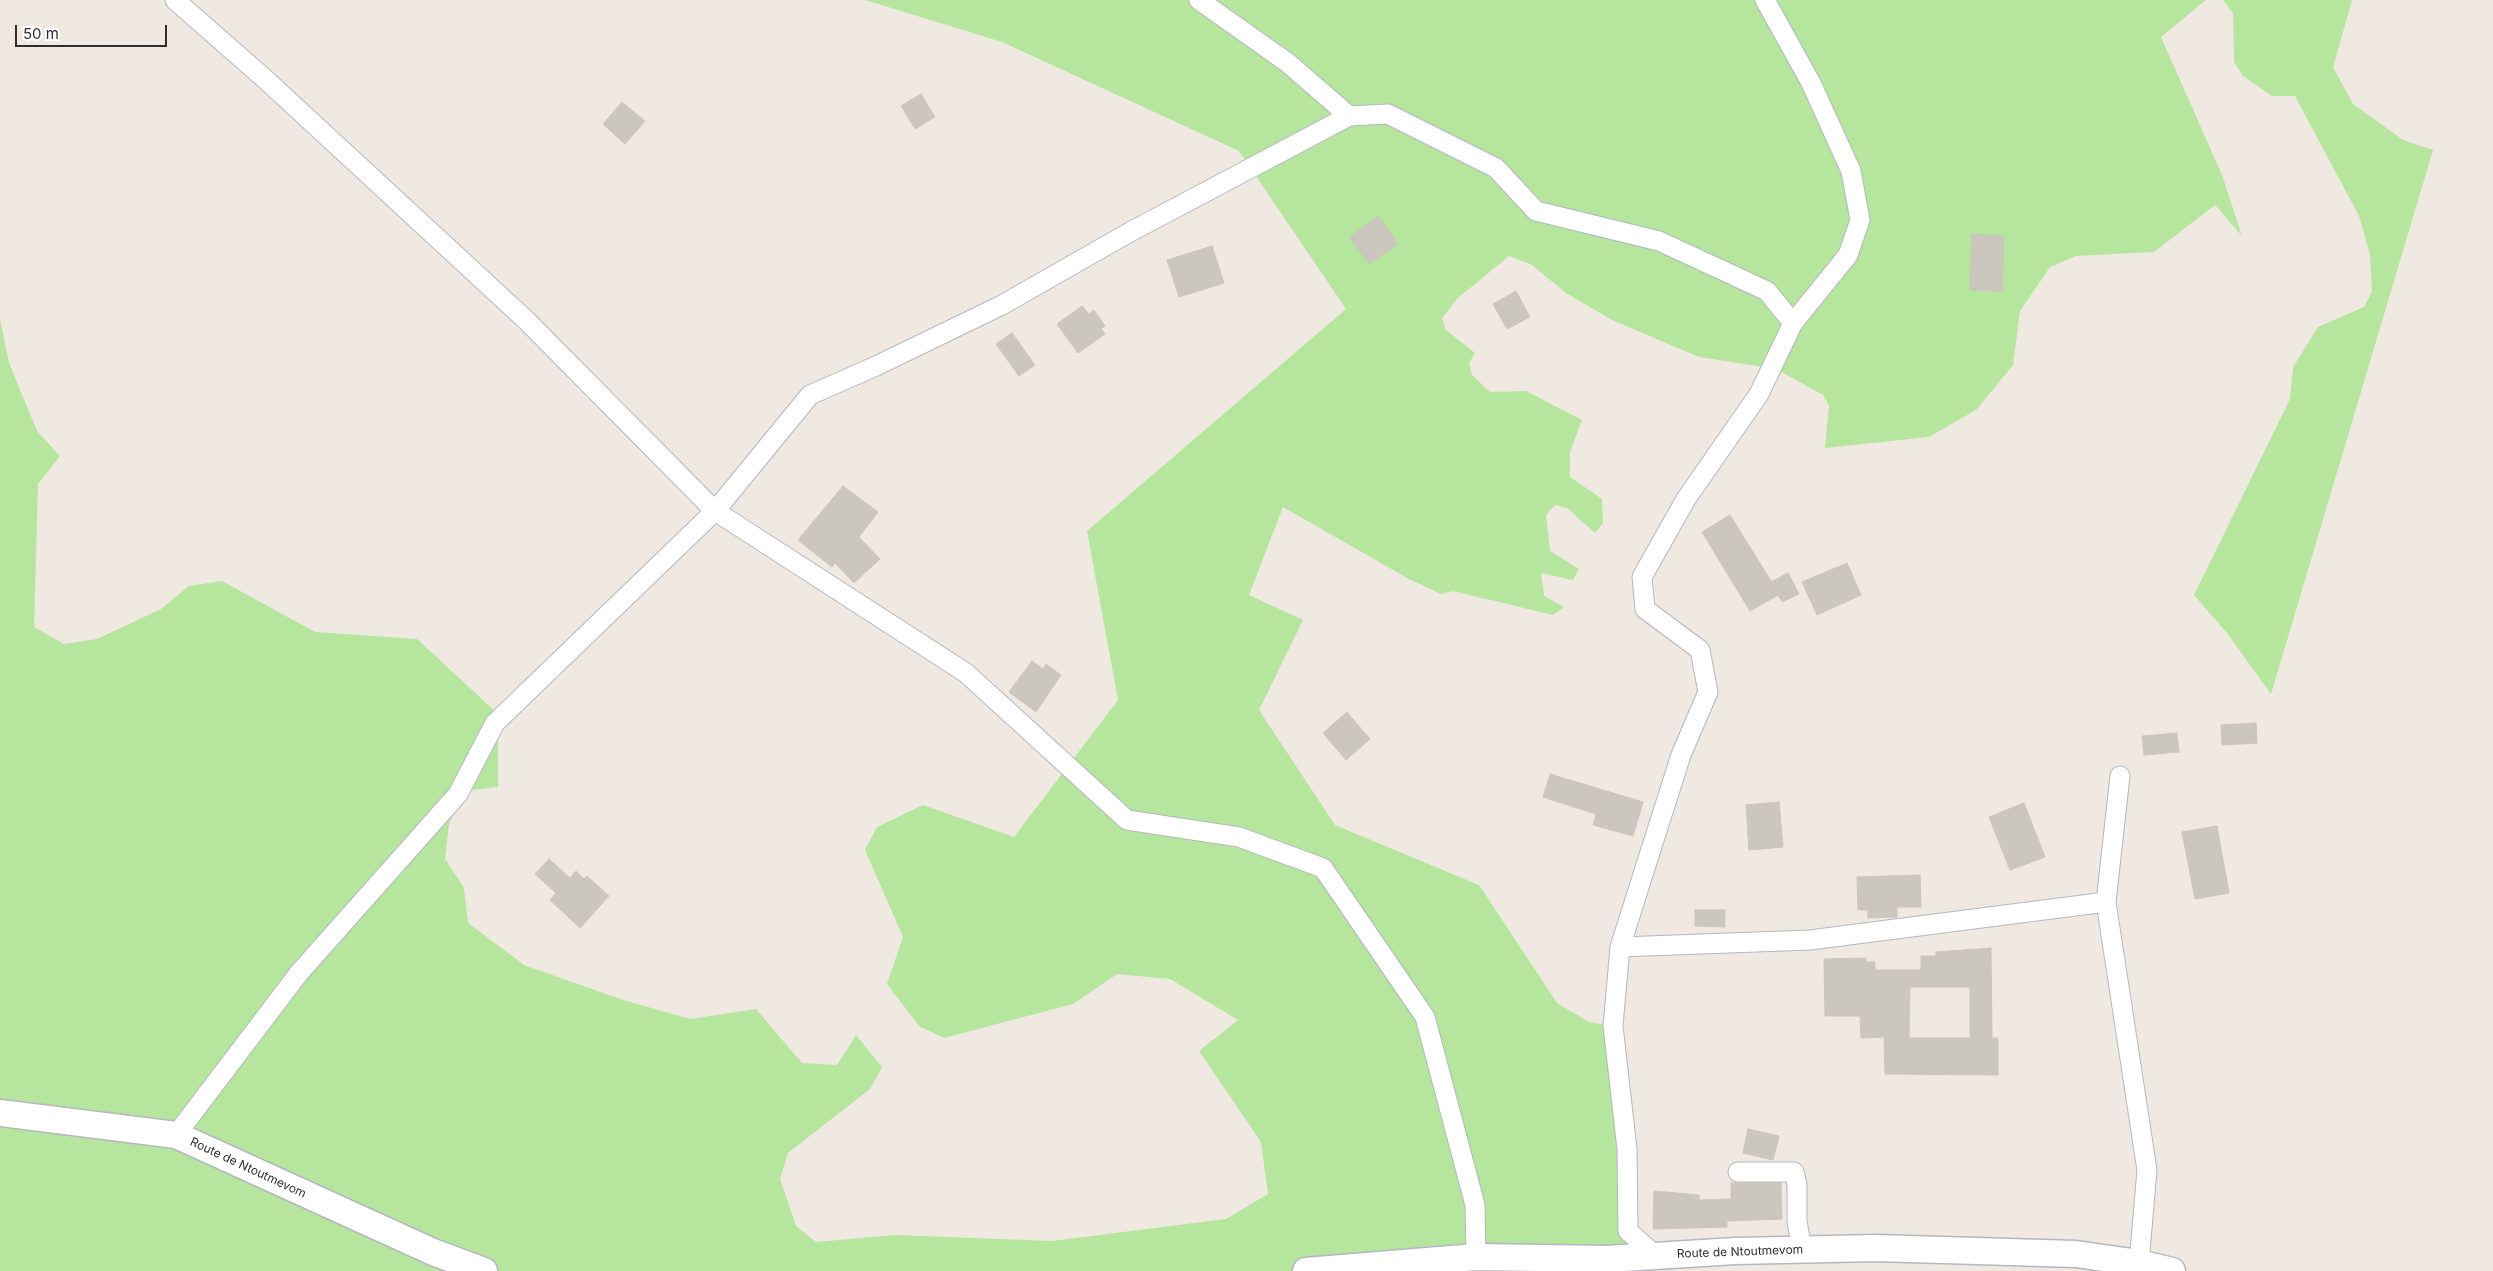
<!DOCTYPE html>
<style>
body{margin:0}
#map{position:relative;width:2493px;height:1271px;overflow:hidden;background:#efe9e1;font-family:Inter,sans-serif}
canvas{display:block}
.scale{position:absolute;left:15px;top:25px;width:152px;height:22px;box-sizing:border-box;border:2px solid #2e2e2e;border-top:0;padding-left:6px;font-size:15px;line-height:18px;white-space:nowrap;color:#2e2e2e;-webkit-text-stroke:4px #fff;paint-order:stroke}
</style>
<div id="map">
<canvas width="2493" height="1271"></canvas>
<div class="scale">50 m</div>
</div>
<script>
const ctx = document.querySelector('canvas').getContext('2d');
ctx.lineJoin = 'round';
function fill(path, color) { ctx.fillStyle = color; ctx.fill(path, 'evenodd'); }
const poly = rows => new Path2D(rows.map(r => 'M' + r).join(''));
function trace(path, color, width, dash) { ctx.strokeStyle = color; ctx.lineWidth = width; ctx.lineCap = dash ? 'butt' : 'round'; ctx.setLineDash(dash || []); ctx.stroke(path); }
function write(font, color, halo, rows, align = 'center') {
  ctx.font = font + ' Inter,sans-serif'; ctx.lineWidth = 4; ctx.setLineDash([]); ctx.textBaseline = 'middle'; ctx.strokeStyle = halo; ctx.fillStyle = color; for (const [text, x, y, turn = 0] of rows) {
    ctx.save(); ctx.translate(x, y); ctx.rotate((+turn || 0) * Math.PI / 180); ctx.textAlign = isNaN(turn) ? turn : align; if (halo) ctx.strokeText(text, 0, 0); ctx.fillText(text, 0, 0); ctx.restore();
  }
}
const green = poly([
 [865,0,2206,0,2161,37,2222,175,2242,236,2215,205,2154,252,2076,256,2050,267,2020,311,2013,365,1976,410,1929,437,1825,448,1829,406,1823,395,1776,369,1699,357,1612,320,1566,293,1532,265,1509,256,1458,298,1442,318,1446,330,1475,353,1469,363,1472,375,1490,392,1526,391,1582,420,1570,452,1570,477,1602,499,1603,523,1595,533,1567,508,1555,505,1546,515,1550,551,1579,569,1573,580,1541,573,1544,596,1564,607,1553,615,1453,591,1441,594,1409,579,1283,507,1249,595,1303,620,1259,710,1335,825,1479,885,1557,1003,1589,1022,1613,1026,1628,1231,1656,1256,1477,1258,1479,1271,0,1271,0,319,9,363,37,431,60,456,38,484,34,627,64,644,97,639,161,609,189,586,222,581,315,632,417,639,498,714,498,787,463,791,449,824,445,859,464,888,468,923,524,965,623,1000,690,1019,756,1009,802,1063,837,1065,856,1035,882,1067,870,1089,788,1153,780,1179,796,1226,816,1242,895,1235,1052,1241,1226,1219,1268,1194,1261,1142,1199,1051,1238,1020,1170,979,1117,974,1073,1004,944,1038,919,1026,887,984,903,937,865,850,877,827,923,805,1014,837,1118,700,1087,531,1346,309,1239,151,1002,42],
 [2223,0,2352,0,2333,67,2353,104,2403,140,2433,150,2271,694,2227,633,2194,595,2290,399,2293,367,2318,327,2364,307,2372,292,2370,254,2359,216,2295,96,2272,96,2243,76,2234,62,2233,13]
]);
const building = poly([
 [921,94,935,117,915,129,901,106,921,94],
 [622,102,645,121,625,144,603,124,622,102],
 [1378,216,1398,244,1369,264,1350,237,1378,216],
 [1972,234,2004,236,2002,291,1970,290,1972,234],
 [1212,246,1224,283,1179,297,1167,260,1212,246],
 [1516,291,1530,317,1507,329,1493,304,1516,291],
 [1082,306,1089,314,1094,310,1105,326,1101,329,1105,334,1078,353,1057,324,1082,306],
 [1012,333,1035,365,1019,376,996,344,1012,333],
 [843,486,878,512,859,537,880,559,854,583,835,563,832,567,798,540,843,486],
 [1730,515,1774,586,1771,582,1788,573,1799,594,1782,602,1778,595,1750,611,1702,532,1730,515],
 [1847,563,1861,595,1817,615,1802,582,1847,563],
 [1032,661,1043,669,1046,664,1061,675,1036,712,1009,692,1032,661],
 [1347,712,1370,739,1346,760,1323,733,1347,712],
 [2256,723,2257,743,2222,745,2221,725,2256,723],
 [2177,733,2179,752,2144,755,2142,736,2177,733],
 [1550,774,1643,802,1633,836,1593,825,1596,814,1543,797,1550,774],
 [1779,802,1783,847,1749,850,1746,805,1779,802],
 [2024,803,2045,857,2010,870,1989,817,2024,803],
 [2217,826,2229,893,2195,899,2182,832,2217,826],
 [549,859,570,878,576,871,584,879,587,876,609,896,580,928,550,900,556,893,535,874,549,859],
 [1920,875,1921,907,1897,907,1897,917,1868,918,1868,910,1858,910,1857,877,1920,875],
 [1695,910,1725,910,1725,927,1695,926,1695,910],
 [1991,948,1992,1038,1998,1038,1998,1075,1885,1074,1884,1037,1861,1038,1860,1016,1825,1016,1824,959,1866,958,1866,962,1875,962,1875,970,1921,970,1921,956,1936,956,1936,952,1991,948],
 [1910,987,1970,987,1970,1038,1909,1038,1910,987],
 [1748,1129,1779,1136,1773,1160,1743,1153,1748,1129],
 [1731,1183,1781,1183,1782,1219,1727,1221,1727,1227,1653,1229,1654,1191,1699,1195,1699,1200,1731,1199,1731,1183]
]);
const street = poly([
 [175,0,265,79,527,321,715,511,966,673,1127,820,1239,837,1323,868,1425,1017,1475,1205,1476,1257],
 [1199,0,1288,63,1349,116],
 [2120,776,2106,902,2147,1170,2139,1263],
 [1620,947,1810,940,2106,902],
 [176,1135,299,973,458,794,495,723,715,511,810,395,876,366,1002,305,1130,232,1349,116,1388,114,1496,168,1536,211,1659,241,1767,291,1793,323],
 [1738,1172,1794,1172,1797,1184,1797,1221,1802,1250],
 [1656,1256,1628,1231,1627,1149,1613,1026,1620,947,1681,755,1708,692,1700,650,1645,609,1642,577,1686,499,1759,394,1793,323,1848,255,1860,220,1851,171,1811,83,1765,0]
]);
const secondary = poly([
 [0,1113,176,1135,433,1252,484,1271],
 [1306,1271,1476,1257,1607,1259,1735,1251,1876,1248,2076,1254,2139,1263,2172,1271]
]);
const streetNames = [
 ["Route de Ntoutmevom",248,1168,25],
 ["Route de Ntoutmevom",1740,1252,-2]
];
fill(green, '#b6e59e');
fill(building, '#cbc7bf');
trace(building, '#cbc5ba', 1);
trace(street, '#b4b7c1', 21);
trace(secondary, '#b4b7c1', 29);
trace(street, '#fff', 19);
trace(secondary, '#fff', 26);
write('12px', '#2e2e2e', '#fff', streetNames);
</script>
